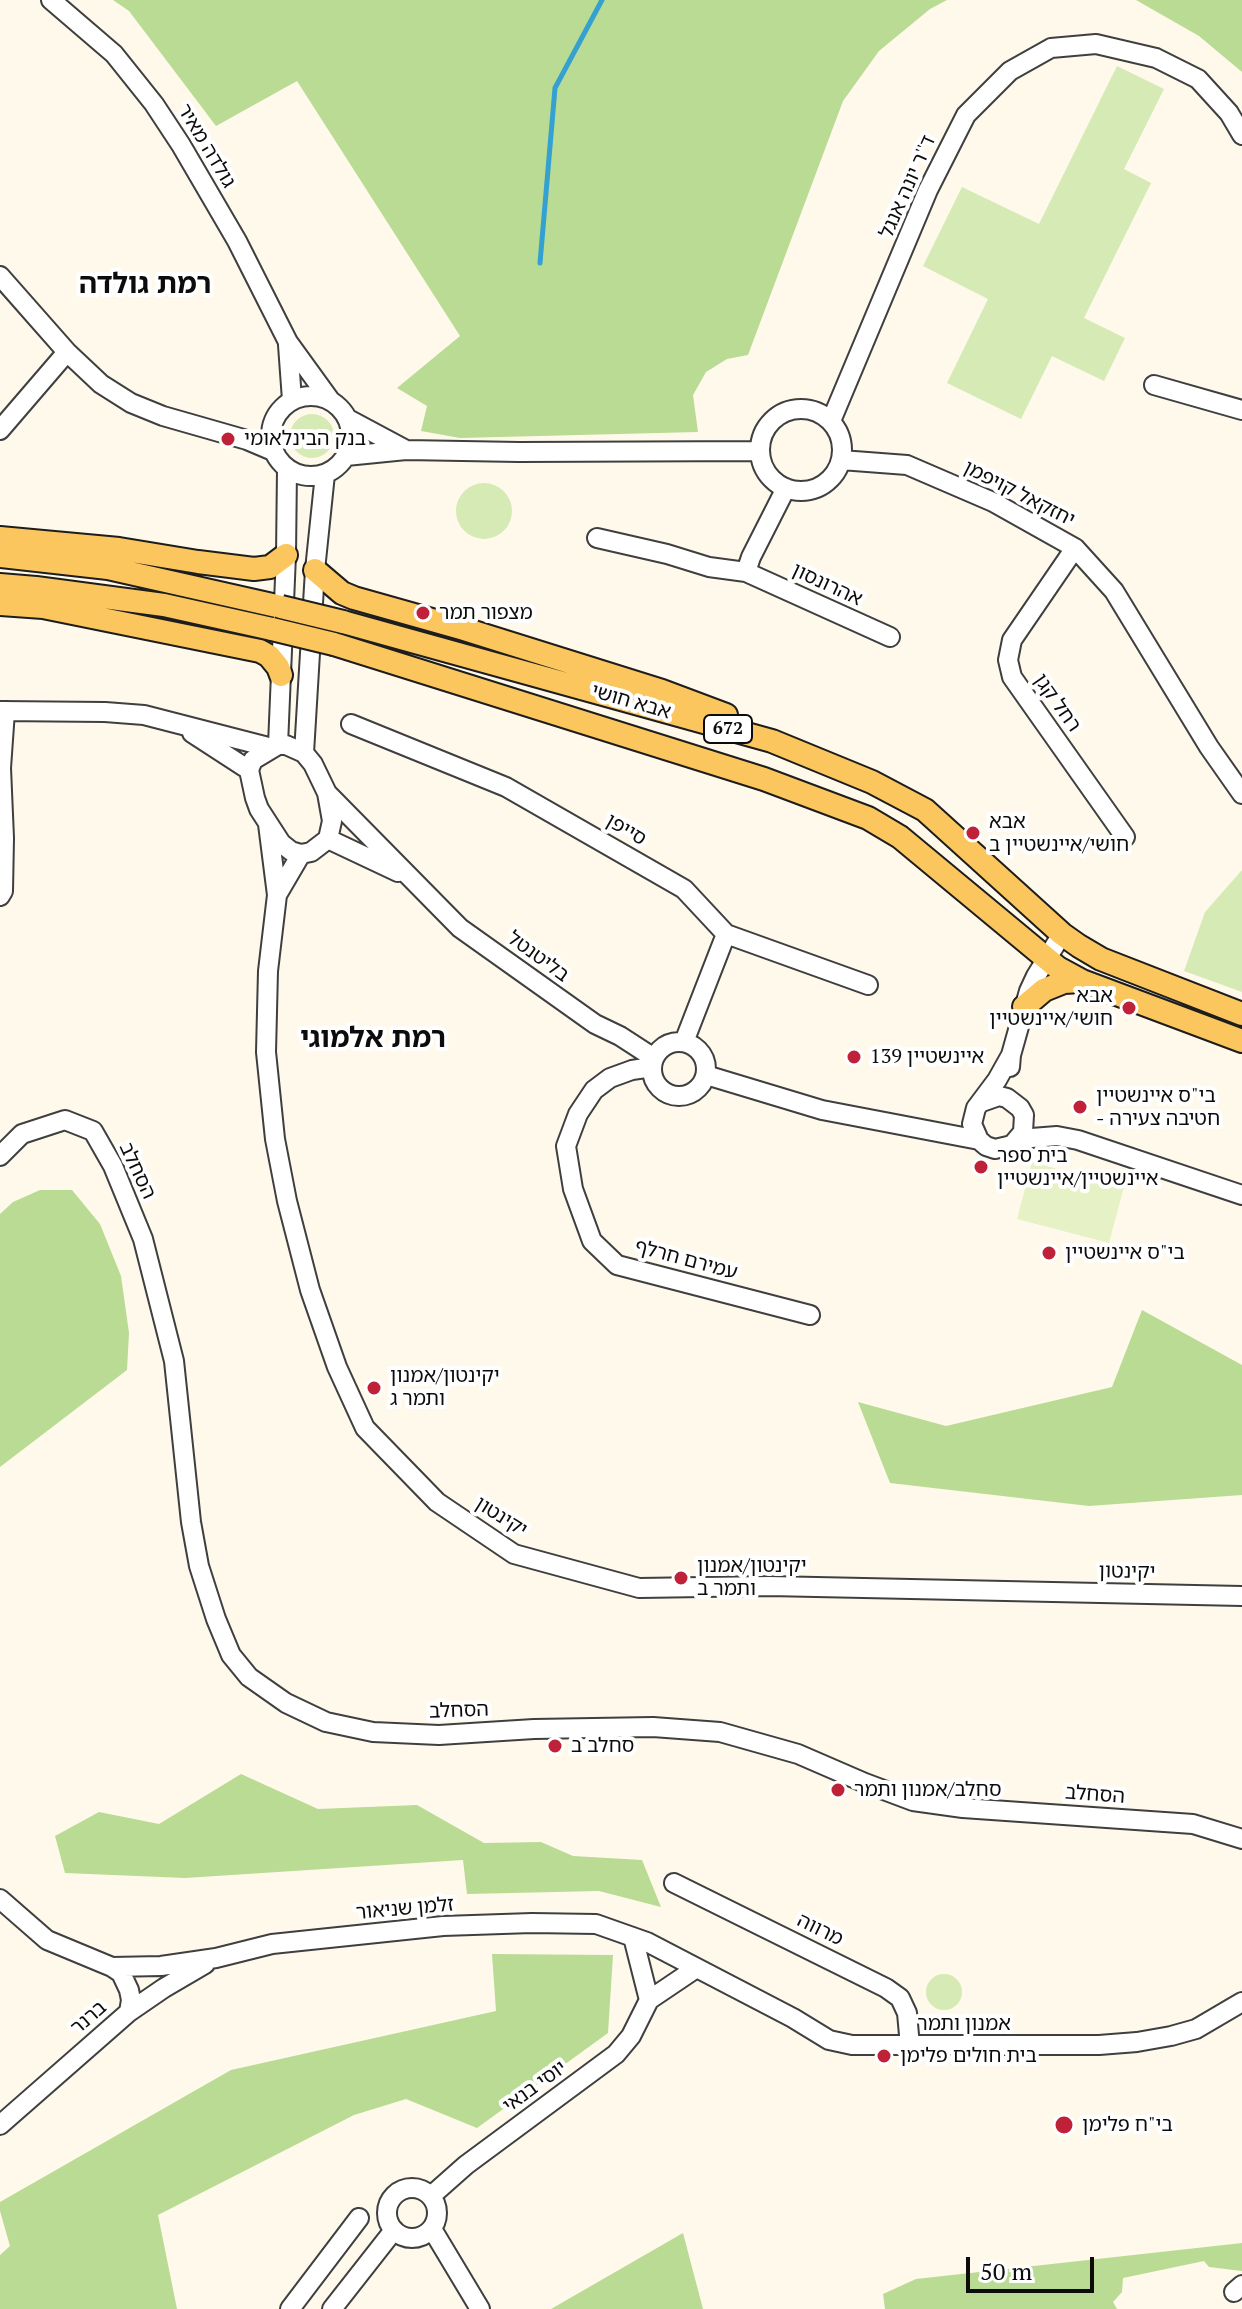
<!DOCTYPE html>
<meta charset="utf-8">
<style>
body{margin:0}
#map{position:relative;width:1242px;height:2309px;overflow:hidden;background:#fff9eb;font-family:"PT Serif",serif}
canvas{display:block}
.scale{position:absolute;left:966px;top:2257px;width:128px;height:36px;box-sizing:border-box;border:4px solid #0c0c0c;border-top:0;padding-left:10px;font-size:24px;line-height:28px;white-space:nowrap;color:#0c0c0c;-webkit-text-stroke:6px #fff;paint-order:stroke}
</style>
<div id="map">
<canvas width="1242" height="2309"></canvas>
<div class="scale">50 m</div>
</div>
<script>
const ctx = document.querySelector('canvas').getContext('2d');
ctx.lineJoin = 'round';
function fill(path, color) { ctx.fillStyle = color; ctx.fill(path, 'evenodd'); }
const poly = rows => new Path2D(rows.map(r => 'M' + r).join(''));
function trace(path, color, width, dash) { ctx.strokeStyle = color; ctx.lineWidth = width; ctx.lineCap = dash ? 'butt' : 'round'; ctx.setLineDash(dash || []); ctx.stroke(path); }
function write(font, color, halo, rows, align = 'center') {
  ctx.font = font + ' "PT Serif","Noto Sans Hebrew",serif'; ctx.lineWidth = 8; ctx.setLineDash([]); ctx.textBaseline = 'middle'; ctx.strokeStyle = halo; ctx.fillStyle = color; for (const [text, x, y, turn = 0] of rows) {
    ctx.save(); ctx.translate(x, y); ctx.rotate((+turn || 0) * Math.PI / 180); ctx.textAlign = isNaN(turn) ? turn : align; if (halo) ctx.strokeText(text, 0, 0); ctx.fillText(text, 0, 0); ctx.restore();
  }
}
const green = poly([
 [1117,66,1164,89,1124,169,1151,183,1084,318,1125,338,1104,381,1052,356,1021,419,947,383,988,299,923,266,962,187,1039,224],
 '290 436a22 22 0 1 1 44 0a22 22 0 1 1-44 0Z',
 '456 511a28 28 0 1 1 56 0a28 28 0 1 1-56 0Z',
 [1242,870,1242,992,1184,971,1205,912],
 '926 1992a18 18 0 1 1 36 0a18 18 0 1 1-36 0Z'
]);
const forest = poly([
 [113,0,947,0,930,9,879,51,843,101,748,355,727,359,706,372,693,395,698,432,460,438,421,431,427,406,397,388,460,336,297,81,216,126,129,11],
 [1136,0,1242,0,1242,72,1199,36],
 [40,1190,72,1190,100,1224,121,1276,129,1333,127,1370,0,1467,0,1214,13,1202],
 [1142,1310,1242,1365,1242,1495,1089,1506,890,1483,858,1402,946,1426,1112,1387],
 [241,1774,318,1809,417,1805,484,1843,541,1842,573,1856,642,1860,661,1907,599,1891,467,1894,463,1860,185,1878,65,1873,55,1836,99,1812,159,1824],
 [492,1954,613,1955,608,2033,477,2128,406,2099,354,2115,158,2215,177,2309,0,2309,0,2255,10,2246,0,2211,0,2202,231,2070,496,2011],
 [683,2233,703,2309,551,2309],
 [1242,2243,1242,2271,1209,2267,1204,2261,1123,2278,1122,2292,1113,2302,1117,2309,885,2309,883,2294,916,2279]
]);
const pitch = poly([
 [1032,1162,1124,1187,1109,1243,1017,1219]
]);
const stream = poly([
 [540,263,555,88,602,0]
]);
const minor = poly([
 [51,0,114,54,154,104,181,145,237,241,288,342,330,400],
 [0,276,67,352,101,384,131,403,163,416,247,440,273,451],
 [288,345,292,400],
 [1154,385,1242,410],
 '271 436a40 40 0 1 1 80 0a40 40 0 1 1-80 0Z',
 '760 450a41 41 0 1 1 82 0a41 41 0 1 1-82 0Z',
 [348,419,406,450],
 [831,421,928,190,966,115,1010,71,1051,48,1096,44,1156,58,1198,79,1229,113,1242,135],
 [0,430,67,352],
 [346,456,406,450,519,452,760,451],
 [841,460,907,465,993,502,1075,548,1114,591,1209,747,1242,794],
 [597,538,667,554,709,567,746,572,890,637],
 [1075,548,1012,640,1008,660,1012,677,1125,837],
 [746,572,751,557,786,488],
 [0,711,105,712,144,715,272,748],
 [351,724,506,787,684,889,726,934,868,985],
 [192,733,249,770],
 [278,745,286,745,304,753,313,764,327,793,332,821,328,839,311,852,301,854,291,851,281,843,259,809,255,798,249,770,253,760,278,745],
 [278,745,286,555,287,469],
 [304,753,315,570,325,474],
 [327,793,460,928,595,1024,620,1036,654,1058],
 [268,824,277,895,268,971,266,1052,275,1139,287,1201,310,1290,337,1367,365,1428,437,1502,514,1554,639,1588,769,1586,1242,1596],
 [328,839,398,872],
 [277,895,301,854],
 [0,896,3,891,4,838,1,768,5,711],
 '652 1069a27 27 0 1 1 54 0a27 27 0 1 1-54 0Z',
 [684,1042,726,934],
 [652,1067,632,1070,610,1078,594,1090,578,1114,566,1146,573,1189,592,1241,617,1265,810,1315],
 [1010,1067,1011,1055,1029,991,1036,976,1062,934],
 [706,1075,822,1110,979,1140],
 [982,1102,999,1096,1007,1098,1020,1108,1024,1115,1023,1132,1012,1145,995,1149,986,1146,979,1140,972,1124,976,1108,997,1080,1011,1055],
 [1019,1139,1057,1136,1078,1140,1242,1195],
 [0,1156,22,1134,65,1120,93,1131,113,1166,143,1239,174,1361,191,1522,199,1566,216,1619,231,1655,249,1677,286,1703,326,1722,373,1732,439,1735,534,1729,653,1727,720,1732,798,1754,865,1783,913,1801,963,1808,1193,1824,1242,1839],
 [674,1883,886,1988,900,1998,907,2013,910,2046],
 [0,1899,47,1940,112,1967,121,1973,129,1990,131,2000,129,2012],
 [633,1937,649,2000],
 [112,1967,161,1966,216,1958,272,1944,443,1926,532,1923,596,1924,647,1942,793,2018,829,2040,852,2045,1099,2045,1137,2042,1171,2036,1196,2029,1242,2002],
 [0,2125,129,2012,164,1988,205,1964],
 '387 2213a25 25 0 1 1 50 0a25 25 0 1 1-50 0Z',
 [431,2196,466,2165,616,2054,631,2036,649,2000,695,1969],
 [432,2229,480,2309],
 [1234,2292,1242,2285],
 [290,2309,359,2218],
 [332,2309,394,2230]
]);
const major = poly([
 [0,538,119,549,198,562,254,569,270,567,286,555],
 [0,556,108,568,281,607],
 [315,570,342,593,354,598,464,629,662,691,726,715],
 [0,585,36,588,164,605,272,629],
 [0,604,43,607,260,651,269,656,278,667,281,675],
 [343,622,772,741,872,782,925,810,1062,934,1079,946,1101,959,1242,1014],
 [334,644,764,779,868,818,900,837,1058,968,1082,981,1242,1041],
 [1024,1007,1044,990,1064,982,1082,981]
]);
const majorBridge = poly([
 [281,607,343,622],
 [272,629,334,644]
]);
const markers = [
 [228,439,8,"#bf2138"],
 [423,613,8,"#bf2138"],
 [973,833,8,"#bf2138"],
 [1129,1008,8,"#bf2138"],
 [854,1057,8,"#bf2138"],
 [1080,1107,8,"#bf2138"],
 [981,1167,8,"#bf2138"],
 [1049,1253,8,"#bf2138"],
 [374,1388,8,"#bf2138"],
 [681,1578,8,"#bf2138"],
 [555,1746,8,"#bf2138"],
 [838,1790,8,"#bf2138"],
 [884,2056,8,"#bf2138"],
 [1064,2125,10,"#bf2138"]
];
const shields = [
 [728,729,48]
];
const shieldNames = [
 ["672",728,729]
];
const streetNames = [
 ["גולדה מאיר",206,146,59],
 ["ד''ר יונה אנגל",908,187,-66],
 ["יחזקאל קויפמן",1019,494,27],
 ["אהרונסון",827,585,25],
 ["אבא חושי",631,702,16],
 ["רחל קגן",1057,703,55],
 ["סייפן",626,830,30],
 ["בליטנטל",538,957,36],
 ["הסחלב",137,1171,65],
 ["עמירם חרלף",686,1260,15],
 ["יקינטון",501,1517,32],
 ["יקינטון",1127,1572,1],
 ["הסחלב",459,1711,-2],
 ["הסחלב",1095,1795,4],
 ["זלמן שניאור",405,1909,-5],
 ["מרווה",820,1930,26],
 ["ברנר",89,2018,-41],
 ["אמנון ותמר",964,2024],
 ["יוסי בנאי",535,2087,-36]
];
const poiNames = [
 ["בנק הבינלאומי",244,439],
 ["מצפור תמר",439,613],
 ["אבא",989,822],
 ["חושי/איינשטיין ב",989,845],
 ["אבא",1113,996,"right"],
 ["חושי/איינשטיין",1113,1019,"right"],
 ["איינשטיין 139",870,1057],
 ["בי\"ס איינשטיין",1096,1096],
 ["- חטיבה צעירה",1096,1119],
 ["בית ספר",997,1156],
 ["איינשטיין/איינשטיין",997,1179],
 ["בי\"ס איינשטיין",1065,1253],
 ["יקינטון/אמנון",390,1376],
 ["ותמר ג",390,1399],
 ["יקינטון/אמנון",697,1566],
 ["ותמר ב",697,1589],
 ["סחלב ב",571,1746],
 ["סחלב/אמנון ותמר",854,1790],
 ["בית חולים פלימן",900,2056],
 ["בי\"ח פלימן",1082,2125]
];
const districtNames = [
 ["רמת גולדה",145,285],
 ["רמת אלמוגי",373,1039]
];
fill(green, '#d5eab4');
fill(forest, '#badb93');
fill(pitch, '#e6f1c6');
trace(stream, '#34a1d0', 5);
trace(minor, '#3f3f3f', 22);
trace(major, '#1d1d1d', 26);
trace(minor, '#fff', 18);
trace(major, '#fcc65e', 22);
trace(majorBridge, '#1d1d1d', 26, []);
trace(majorBridge, '#fcc65e', 22);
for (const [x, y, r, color] of markers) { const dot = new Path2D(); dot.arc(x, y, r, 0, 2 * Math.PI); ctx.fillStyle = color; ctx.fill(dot); trace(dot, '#fff', 3); }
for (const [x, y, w] of shields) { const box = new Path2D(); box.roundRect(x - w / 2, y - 14, w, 28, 6); ctx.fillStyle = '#fff'; ctx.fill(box); trace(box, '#0c0c0c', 2); }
write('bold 18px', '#0c0c0c', null, shieldNames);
write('20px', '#0c0c0c', '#fff', streetNames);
write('20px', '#0c0c0c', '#fff', poiNames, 'left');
write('bold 28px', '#0c0c0c', '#fff', districtNames);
</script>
